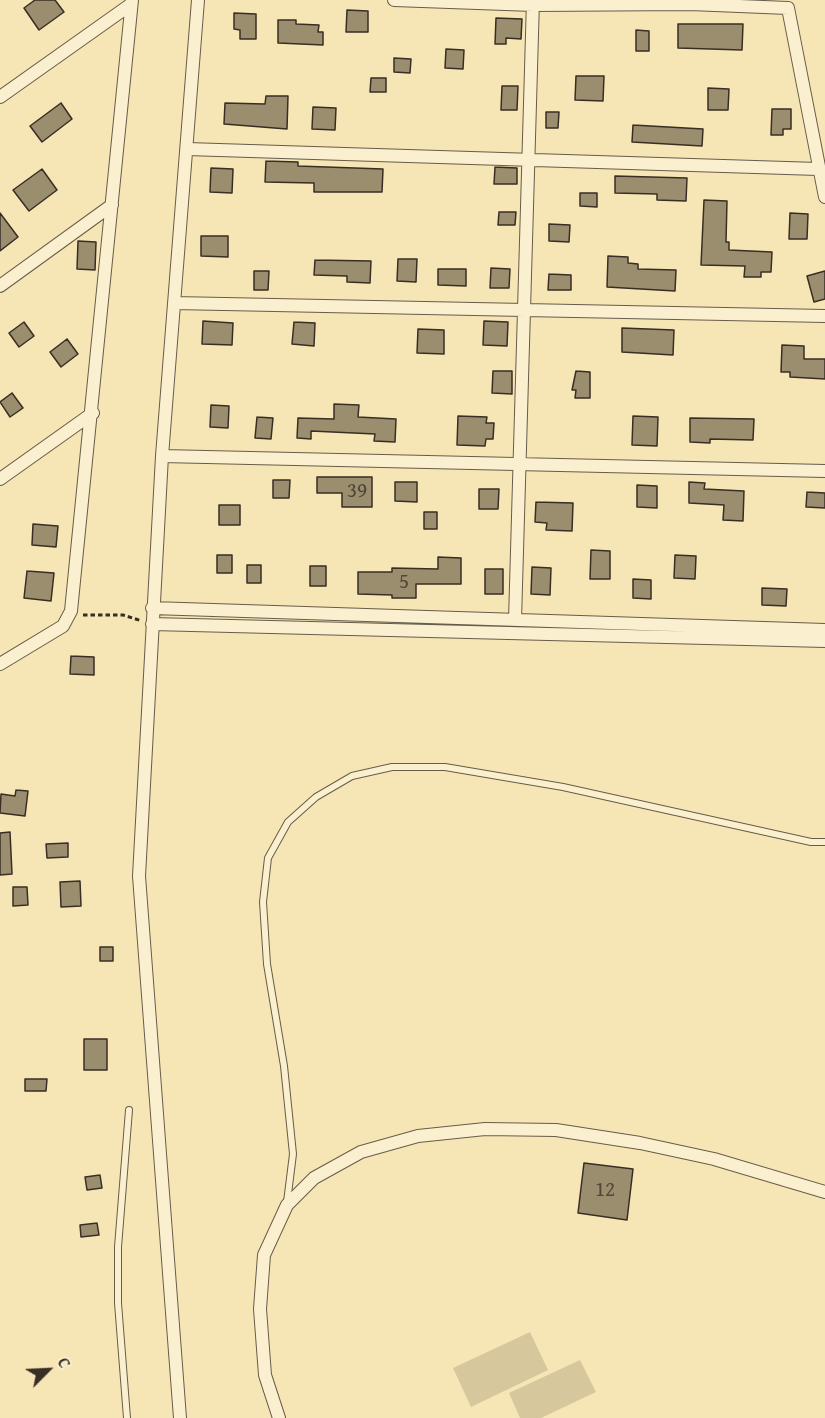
<!DOCTYPE html>
<meta charset="utf-8">
<style>
body{margin:0}
#map{position:relative;width:825px;height:1418px;overflow:hidden;background:#f7e6b5;font-family:"Gentium Book Plus",serif}
canvas{display:block}
.north{position:absolute;left:18px;top:1340px;width:60px;height:60px;-webkit-text-stroke:4px #faefcf;paint-order:stroke;rotate:66deg;font-size:16px;font-weight:700;line-height:24px;text-align:center;color:#382e24}
.north::after{content:'';display:block;margin:auto;width:21px;height:27px;background:#382e24;clip-path:polygon(50% 0,100% 100%,50% 72%,0 100%)}
</style>
<div id="map">
<canvas width="825" height="1418"></canvas>
<div class="north">С</div>
</div>
<script>
const ctx = document.querySelector('canvas').getContext('2d');
ctx.lineJoin = 'round';
function fill(path, color) { ctx.fillStyle = color; ctx.fill(path, 'evenodd'); }
const poly = rows => new Path2D(rows.map(r => 'M' + r).join(''));
function trace(path, color, width, dash) { ctx.strokeStyle = color; ctx.lineWidth = width; ctx.lineCap = dash ? 'butt' : 'round'; ctx.setLineDash(dash || []); ctx.stroke(path); }
function write(font, color, halo, rows, align = 'center') {
  ctx.font = font + ' "Gentium Book Plus",serif'; ctx.lineWidth = 6; ctx.setLineDash([]); ctx.textBaseline = 'middle'; ctx.strokeStyle = halo; ctx.fillStyle = color; for (const [text, x, y, turn = 0] of rows) {
    ctx.save(); ctx.translate(x, y); ctx.rotate((+turn || 0) * Math.PI / 180); ctx.textAlign = isNaN(turn) ? turn : align; if (halo) ctx.strokeText(text, 0, 0); ctx.fillText(text, 0, 0); ctx.restore();
  }
}
const green = poly([
 [530,1332,548,1370,471,1407,453,1368],
 [580,1360,596,1392,541,1418,520,1418,509,1393]
]);
const building = poly([
 [35,0,55,0,64,12,39,30,24,8,35,0],
 [347,10,368,11,368,32,346,32,347,10],
 [234,13,256,14,256,39,240,39,240,30,234,29,234,13],
 [496,18,522,19,521,39,506,38,506,44,495,44,496,18],
 [278,20,296,20,296,24,319,25,318,32,323,32,323,45,278,43,278,20],
 [678,24,743,24,742,50,678,48,678,24],
 [636,30,649,31,649,51,636,51,636,30],
 [446,49,464,50,463,69,445,68,446,49],
 [394,58,411,59,410,73,394,72,394,58],
 [576,76,604,76,603,101,575,100,576,76],
 [371,78,386,78,386,92,370,92,371,78],
 [502,86,518,86,517,110,501,110,502,86],
 [708,88,729,89,728,110,708,110,708,88],
 [266,96,288,96,287,129,224,124,225,103,265,104,266,96],
 [61,103,72,119,42,142,30,126,61,103],
 [313,107,336,108,335,130,312,129,313,107],
 [772,109,791,109,791,129,783,129,783,135,771,135,772,109],
 [546,112,559,112,558,128,546,128,546,112],
 [633,125,703,129,702,146,632,142,633,125],
 [266,161,298,162,298,166,383,169,382,192,314,192,314,183,265,182,266,161],
 [495,167,517,168,517,184,494,184,495,167],
 [211,168,233,169,232,193,210,192,211,168],
 [42,169,57,190,29,211,13,190,42,169],
 [615,176,687,178,686,201,657,200,657,194,615,193,615,176],
 [580,193,597,193,597,207,580,206,580,193],
 [704,200,727,201,726,242,729,242,729,250,772,252,771,272,761,272,761,277,744,277,745,266,701,265,704,200],
 [499,212,516,212,515,225,498,225,499,212],
 [0,213,18,237,0,251,0,213],
 [790,213,808,214,807,239,789,239,790,213],
 [549,224,570,225,569,242,549,241,549,224],
 [201,236,228,236,228,257,201,256,201,236],
 [78,241,96,242,95,270,77,269,78,241],
 [608,256,628,257,628,263,638,264,638,269,676,270,675,291,607,287,608,256],
 [398,259,417,259,416,282,397,281,398,259],
 [315,260,371,261,370,283,347,282,347,276,314,275,315,260],
 [491,268,510,269,509,288,490,288,491,268],
 [438,269,466,269,466,286,438,285,438,269],
 [254,271,269,271,268,290,254,290,254,271],
 [825,271,825,299,814,302,807,276,825,271],
 [549,274,571,275,571,290,548,290,549,274],
 [203,321,233,323,232,345,202,344,203,321],
 [484,321,508,322,507,346,483,345,484,321],
 [24,322,34,336,19,347,9,333,24,322],
 [294,322,315,323,314,346,292,344,294,322],
 [622,328,674,330,673,355,622,352,622,328],
 [418,329,444,330,444,354,417,353,418,329],
 [67,339,78,354,61,367,50,352,67,339],
 [782,345,804,346,804,359,825,359,825,379,790,377,790,372,781,372,782,345],
 [493,371,512,371,512,394,492,393,493,371],
 [576,371,590,372,590,398,575,398,576,390,572,390,576,371],
 [12,393,23,408,10,417,0,402,12,393],
 [334,404,359,405,358,417,396,419,395,442,374,441,375,434,311,431,311,439,297,438,298,418,334,419,334,404],
 [211,405,229,406,228,428,210,427,211,405],
 [458,416,487,417,486,423,494,423,493,439,486,439,485,446,457,445,458,416],
 [633,416,658,417,657,446,632,445,633,416],
 [257,417,273,418,271,439,255,438,257,417],
 [690,418,754,419,753,440,710,439,710,443,690,442,690,418],
 [317,477,372,477,372,507,342,507,342,493,317,493,317,477],
 [273,480,290,480,289,498,273,498,273,480],
 [395,482,417,482,417,502,395,501,395,482],
 [689,482,705,483,704,489,744,491,743,521,723,520,724,505,689,503,689,482],
 [637,485,657,486,657,508,637,507,637,485],
 [479,489,499,489,498,509,479,509,479,489],
 [807,492,825,493,825,508,806,507,807,492],
 [536,502,573,503,572,531,546,530,547,523,535,522,536,502],
 [219,505,240,505,240,525,219,525,219,505],
 [424,512,437,512,437,529,424,529,424,512],
 [33,524,58,526,56,547,32,545,33,524],
 [591,550,610,551,610,579,590,579,591,550],
 [217,555,232,555,232,573,217,573,217,555],
 [675,555,696,556,695,579,674,578,675,555],
 [438,557,461,558,461,584,416,584,416,598,392,598,392,595,358,594,358,572,392,572,392,568,438,569,438,557],
 [247,565,261,565,261,583,247,583,247,565],
 [310,566,326,566,326,586,310,586,310,566],
 [532,567,551,568,550,595,531,594,532,567],
 [485,569,503,569,503,594,485,594,485,569],
 [27,571,54,573,51,601,24,598,27,571],
 [633,579,651,580,651,599,633,598,633,579],
 [762,588,787,589,786,606,762,605,762,588],
 [71,656,94,657,94,675,70,674,71,656],
 [16,790,28,791,25,816,0,813,1,794,15,796,16,790],
 [10,832,12,874,0,875,0,833,10,832],
 [68,843,68,857,47,858,46,844,68,843],
 [80,881,81,906,61,907,60,882,80,881],
 [13,887,27,887,28,905,13,906,13,887],
 [100,947,113,947,113,961,100,961,100,947],
 [84,1039,107,1039,107,1070,84,1070,84,1039],
 [25,1079,47,1079,46,1091,25,1091,25,1079],
 [584,1163,633,1169,627,1220,578,1213,584,1163],
 [100,1175,102,1188,87,1190,85,1177,100,1175],
 [97,1223,99,1235,81,1237,80,1225,97,1223]
]);
const path = poly([
 [83,615,123,615,142,621]
]);
const service = poly([
 [287,1202,293,1154,284,1066,267,964,263,902,268,858,288,822,316,797,352,776,392,767,445,767,563,787,811,842,825,842],
 [127,1418,118,1303,118,1247,129,1110]
]);
const minor = poly([
 [394,0,533,5,690,4,788,8,825,197],
 [0,97,130,5],
 [187,149,818,169],
 [0,286,112,205],
 [174,303,825,316],
 [162,456,825,471],
 [0,479,93,413],
 [152,608,825,630],
 [515,620,533,0],
 [152,624,825,641],
 [0,664,63,626,71,611,132,0],
 [180,1418,139,876,162,456,198,0],
 [279,1418,265,1375,260,1309,264,1255,287,1205,314,1178,361,1152,418,1136,485,1129,556,1130,640,1143,714,1159,825,1192]
]);
const numberNames = [
 ["39",357,492],
 ["5",404,583],
 ["12",605,1191]
];
fill(green, '#d7c79c');
fill(building, '#9b8e6f');
trace(building, '#382e24', 1.5);
trace(service, '#685c48', 8);
trace(minor, '#685c48', 14);
trace(path, '#382e24', 3, [4.5, 3]);
trace(service, '#faefcf', 6);
trace(minor, '#faefcf', 12);
write('21px', '#514637', null, numberNames);
</script>
